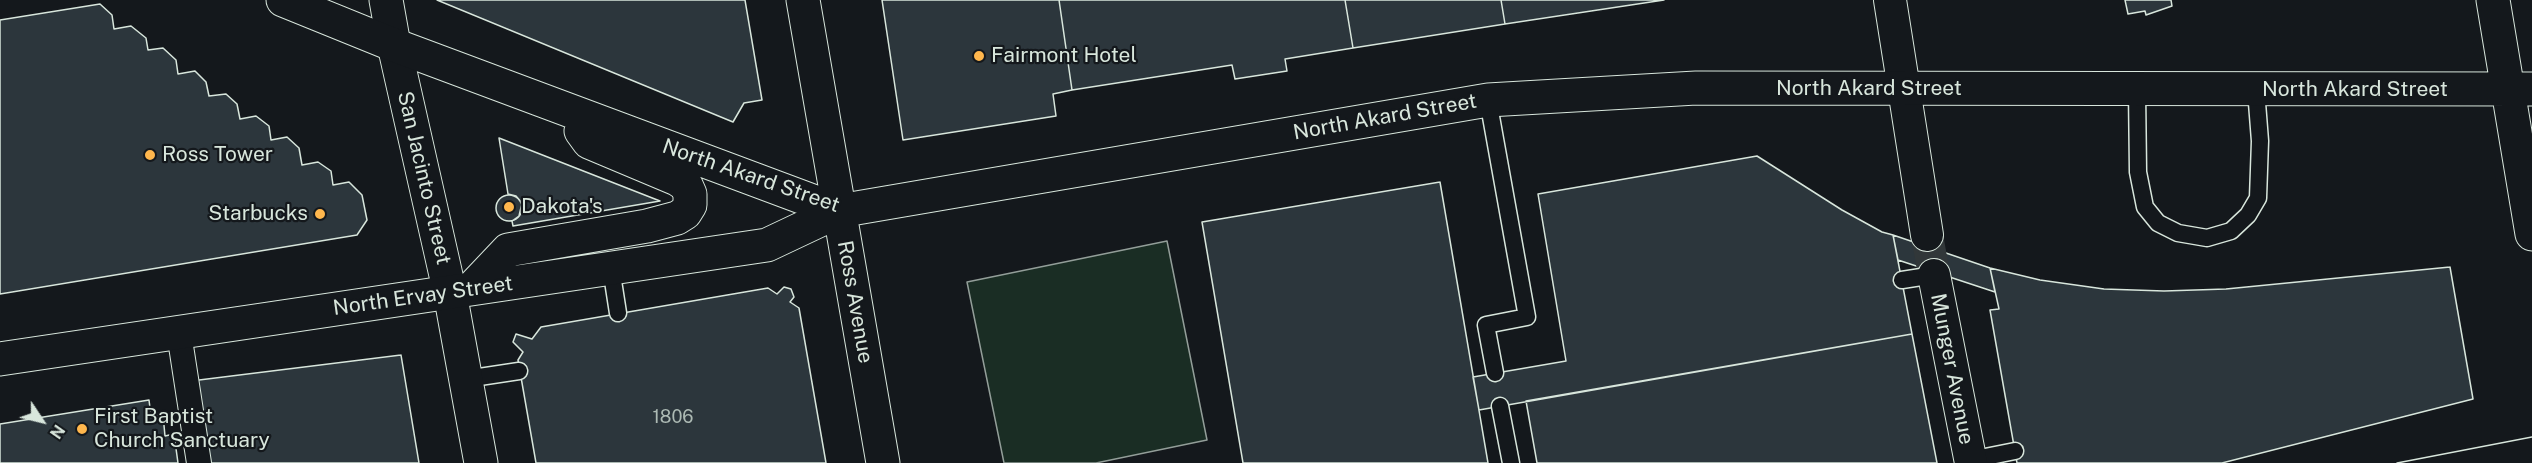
<!DOCTYPE html>
<style>
body{margin:0}
#map{position:relative;width:2532px;height:463px;overflow:hidden;background:#14181c;font-family:"Public Sans",sans-serif}
canvas{display:block}
.north{position:absolute;left:12px;top:391px;width:60px;height:60px;-webkit-text-stroke:4px #14181c;paint-order:stroke;rotate:125deg;font-size:16px;font-weight:700;line-height:24px;text-align:center;color:#d8e6dc}
.north::after{content:'';display:block;margin:auto;width:21px;height:27px;background:#d8e6dc;clip-path:polygon(50% 0,100% 100%,50% 72%,0 100%)}
</style>
<div id="map">
<canvas width="2532" height="463"></canvas>
<div class="north">N</div>
</div>
<script>
const ctx = document.querySelector('canvas').getContext('2d');
ctx.lineJoin = 'round';
function fill(path, color) { ctx.fillStyle = color; ctx.fill(path, 'evenodd'); }
const poly = rows => new Path2D(rows.map(r => 'M' + r).join(''));
function trace(path, color, width, dash) { ctx.strokeStyle = color; ctx.lineWidth = width; ctx.lineCap = dash ? 'butt' : 'round'; ctx.setLineDash(dash || []); ctx.stroke(path); }
function write(font, color, halo, rows, align = 'center') {
  ctx.font = font + ' "Public Sans",sans-serif'; ctx.lineWidth = 4.5; ctx.setLineDash([]); ctx.textBaseline = 'middle'; ctx.strokeStyle = halo; ctx.fillStyle = color; for (const [text, x, y, turn = 0] of rows) {
    ctx.save(); ctx.translate(x, y); ctx.rotate((+turn || 0) * Math.PI / 180); ctx.textAlign = isNaN(turn) ? turn : align; if (halo) ctx.strokeText(text, 0, 0); ctx.fillText(text, 0, 0); ctx.restore();
  }
}
const green = poly([
 [1167,241,1207,440,1096,463,1004,463,967,282,1167,241]
]);
const building = poly([
 [437,0,745,0,762,100,744,103,733,122,437,0],
 [882,0,1059,0,1072,90,1053,94,1056,116,903,140,882,0],
 [1059,0,1345,0,1353,48,1285,59,1287,71,1235,79,1232,65,1072,90,1059,0],
 [1345,0,1501,0,1505,24,1353,48,1345,0],
 [1501,0,1664,0,1505,24,1501,0],
 [2125,0,2171,0,2172,6,2146,15,2145,11,2128,14,2125,0],
 [100,4,112,15,114,29,131,26,146,38,148,50,163,48,176,60,178,74,195,71,206,82,209,96,226,94,237,104,240,119,256,116,269,126,271,140,287,137,299,148,302,165,318,162,331,171,333,185,349,182,362,195,367,220,357,235,0,294,0,20,100,4],
 [499,138,660,201,513,226,512,221,519,216,522,203,516,196,508,194,499,138],
 [1757,156,1842,210,1882,232,1893,235,1912,334,1479,410,1473,377,1566,361,1538,194,1757,156],
 [1440,182,1488,463,1243,463,1202,222,1440,182],
 '496 208a13 13 0 1 1 26 0a13 13 0 1 1-26 0Z',
 [1893,235,1990,268,1995,292,1898,260,1893,235],
 [2450,267,2473,399,2222,463,2017,463,1990,310,1999,309,1990,268,2040,280,2104,289,2164,291,2226,289,2450,267],
 [784,287,791,289,794,297,790,302,799,308,826,463,536,463,518,360,523,352,513,342,516,334,532,339,541,327,768,288,777,294,784,287],
 [1912,334,1937,463,1537,463,1526,401,1912,334],
 [401,355,419,463,206,463,191,381,401,355],
 [149,400,151,416,163,415,165,436,174,434,178,463,0,463,0,424,149,400]
]);
const minorTunnel = poly([
 [1927,235,1934,275]
]);
const service = poly([
 [2137,90,2138,172,2145,207,2158,223,2178,233,2207,238,2231,231,2248,215,2258,198,2260,141,2256,90],
 [1488,100,1527,317,1486,325,1495,373],
 [611,268,618,313],
 [1902,280,1934,275],
 [466,379,519,371],
 [1500,406,1511,463],
 [1970,460,2015,451]
]);
const pedestrian = poly([
 [179,333,199,463]
]);
const minor = poly([
 [1890,0,1927,235],
 [1934,275,1971,463]
]);
const tertiary = poly([
 [386,0,394,45,450,293,481,463]
]);
const secondary = poly([
 [283,0,394,45,839,211,1488,100,1696,88,2532,89],
 [803,0,883,463],
 [2493,0,2532,234],
 [471,289,508,250,647,226,677,218,685,213,690,205,690,194,686,185,677,179,589,142,581,131],
 [0,359,767,245,839,211]
]);
const tram = poly([
 [2397,463,2532,437]
]);
const markers = [
 [979,56,6,"#ffb74d"],
 [150,155,6,"#ffb74d"],
 [509,207,6,"#ffb74d"],
 [320,214,6,"#ffb74d"],
 [82,429,6,"#ffb74d"]
];
const numberNames = [
 ["1806",673,417]
];
const poiNames = [
 ["Fairmont Hotel",991,56],
 ["Ross Tower",162,155],
 ["Dakota's",521,207],
 ["Starbucks",308,214,"right"],
 ["First Baptist",94,417],
 ["Church Sanctuary",94,441]
];
const streetNames = [
 ["North Akard Street",1869,89],
 ["North Akard Street",2355,90],
 ["North Akard Street",1385,117,-10],
 ["North Akard Street",751,176,19],
 ["San Jacinto Street",424,178,77],
 ["North Ervay Street",423,296,-8],
 ["Ross Avenue",855,302,80],
 ["Munger Avenue",1952,369,79]
];
fill(green, '#1a2d24');
trace(green, '#939e99', 1.5);
fill(building, '#2c363c');
trace(building, '#d8e6dc', 1.5);
trace(minorTunnel, '#313739', 32, [32, 16]);
trace(service, '#d8e6dc', 19);
trace(pedestrian, '#d8e6dc', 26);
trace(minor, '#d8e6dc', 34);
trace(tertiary, '#d8e6dc', 35);
trace(secondary, '#d8e6dc', 35);
trace(service, '#14181c', 16);
trace(pedestrian, '#14181c', 24);
trace(minor, '#14181c', 32);
trace(tertiary, '#14181c', 33);
trace(secondary, '#14181c', 33);
trace(tram, '#d8e6dc', 1.5);
for (const [x, y, r, color] of markers) { const dot = new Path2D(); dot.arc(x, y, r, 0, 2 * Math.PI); ctx.fillStyle = color; ctx.fill(dot); trace(dot, '#14181c', 2); }
write('18px', '#adbab4', null, numberNames);
write('21px', '#d8e6dc', '#14181c', poiNames, 'left');
write('21px', '#d8e6dc', '#14181c', streetNames);
</script>
